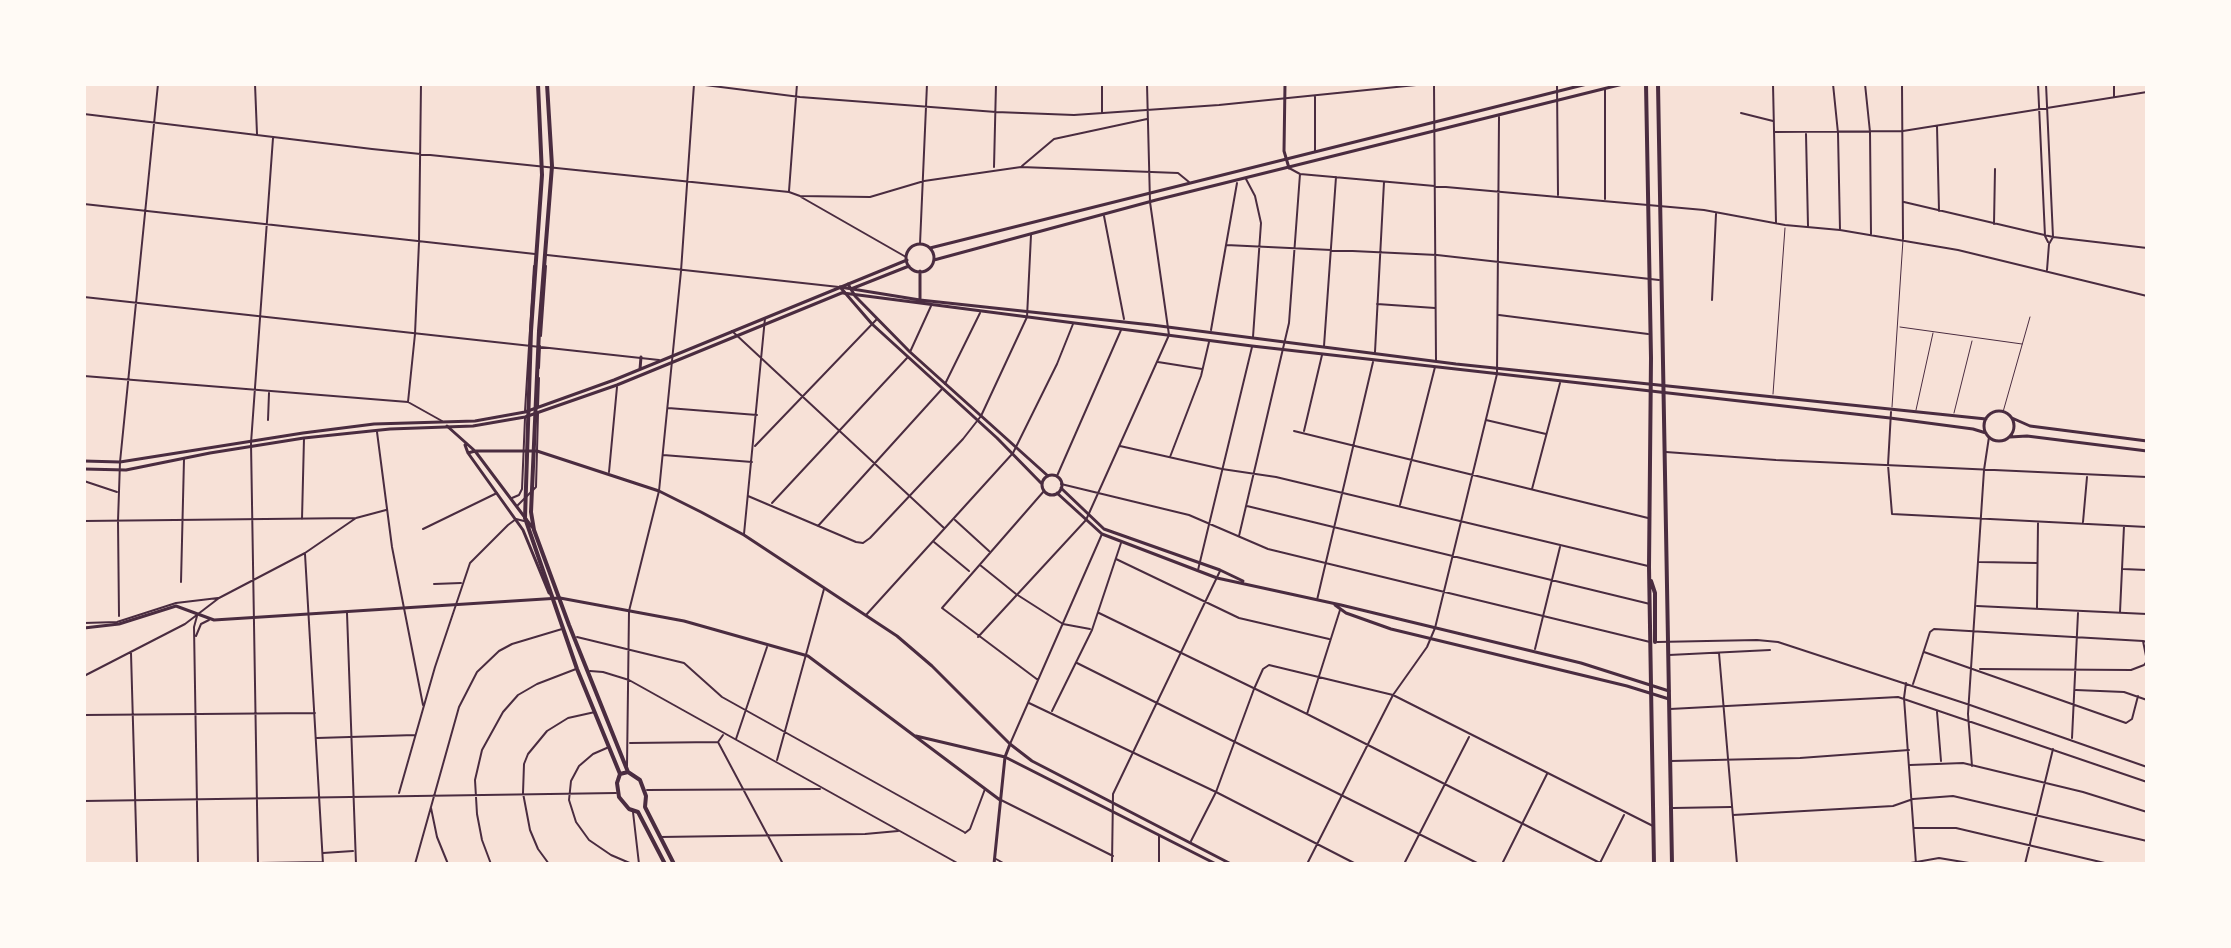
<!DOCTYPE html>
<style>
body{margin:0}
#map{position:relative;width:2231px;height:948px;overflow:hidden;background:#f7e1d7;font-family:Figtree,sans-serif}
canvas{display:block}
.frame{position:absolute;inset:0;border:86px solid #fffaf5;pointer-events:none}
</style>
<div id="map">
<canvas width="2231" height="948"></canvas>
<div class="frame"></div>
</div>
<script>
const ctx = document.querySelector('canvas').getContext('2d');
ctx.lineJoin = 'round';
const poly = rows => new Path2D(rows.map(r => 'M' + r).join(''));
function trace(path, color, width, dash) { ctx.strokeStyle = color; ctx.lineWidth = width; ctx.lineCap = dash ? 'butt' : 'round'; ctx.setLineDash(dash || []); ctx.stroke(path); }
const service = poly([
 [1900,327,2022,344],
 [1773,394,1785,228],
 [1892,407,1903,240],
 [1916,410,1933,333],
 [2003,412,2030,317],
 [1954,413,1972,341]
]);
const pedestrian = poly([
 [965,833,970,829,985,789]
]);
const minor = poly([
 [255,84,257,134],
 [697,84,800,97,996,112,1074,115,1219,105,1426,84],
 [1102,84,1102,112],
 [1434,84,1436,361],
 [1557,84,1558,195],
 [1773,84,1776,223],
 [1833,84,1838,133,1840,230],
 [1865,84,1870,132,1871,234],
 [1902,84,1903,239],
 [2038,84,2045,236,2048,242],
 [2046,84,2053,237,2049,244,2047,270],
 [2114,97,2114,84],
 [1741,113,1773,121],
 [84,114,372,149,789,192,800,196,870,197,924,181,1021,167,1178,173,1189,182],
 [1937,126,1939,211],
 [1774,132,1903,131,2147,92],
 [1806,134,1808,226],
 [1315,151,1315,97],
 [1022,166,1054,139,1147,119],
 [994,167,996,84],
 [1289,168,1300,174,1704,210,1785,225,1840,230,1958,250,2147,296],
 [1246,179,1255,196,1261,223,1253,337],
 [789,191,797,84],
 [801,197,906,257],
 [1605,199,1605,89],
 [1904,202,2053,237,2147,248],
 [84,204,535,254],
 [1104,216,1124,319],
 [1994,224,1995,169],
 [84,235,84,234],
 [920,244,927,84],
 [1226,245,1437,255,1659,280],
 [547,255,839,287],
 [84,297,659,360],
 [1712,300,1716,214],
 [1377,304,1435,308],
 [1499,315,1648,334],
 [1211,330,1237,183],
 [732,331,944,528],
 [541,336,546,266],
 [1324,346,1336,177],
 [910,352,931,306],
 [1375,352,1384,182],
 [1158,362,1202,369],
 [539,368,540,346],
 [84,376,408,402,442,421],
 [945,384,980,313],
 [408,402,415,334,419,242,421,84],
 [538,407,539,378],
 [668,408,757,415],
 [525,411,534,266],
 [1891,412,1888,465,1892,514,2147,527],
 [268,420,269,393],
 [1486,420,1546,434],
 [1294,431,1648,518],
 [1304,431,1322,355],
 [377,432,392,547,423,705],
 [755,446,877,319],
 [1120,446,1222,469,1276,477,1648,566],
 [1666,452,1776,460,2147,477],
 [663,455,752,462],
 [1170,457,1201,376,1209,342],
 [609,472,617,387],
 [1057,476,1121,330],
 [84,481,117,492],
 [1061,484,1189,515,1268,549,1650,642],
 [1532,489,1560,383],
 [748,496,856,542,863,543,870,538,963,439,981,416,1027,317,1031,235],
 [512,498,519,495,522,489,525,418],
 [772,503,907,358],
 [1400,505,1435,367],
 [517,506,536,487,538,414],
 [1247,506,1650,604],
 [302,519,304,438],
 [955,520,989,551],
 [84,521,356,518,386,510],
 [2083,522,2087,477],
 [818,526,942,389],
 [423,529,497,493],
 [744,534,765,318],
 [1239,536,1289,323,1300,174],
 [934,542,969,571],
 [305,554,323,864],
 [1116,559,1239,618,1329,639],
 [1979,562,2037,563],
 [980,565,1016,594,1063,624,1090,629],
 [2123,569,2147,570],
 [1198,570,1252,347],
 [181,582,184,459],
 [434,584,461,583],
 [1317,600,1373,362],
 [1977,606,2147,614],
 [2037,608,2038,522],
 [2120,612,2124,526],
 [347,613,356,864],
 [1099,613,1307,714,1602,864],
 [866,615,1013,453,1057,364,1073,324],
 [119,616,118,521,120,462,158,84],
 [197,616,194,627,198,864],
 [84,623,117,622,176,603,218,598],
 [196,636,201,624,209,620],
 [577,637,684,663,722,697,964,832],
 [978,637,1086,520,1169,335,1150,202,1147,84],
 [1657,642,1757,640,1778,642,1970,705,2147,767],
 [1535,649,1560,547],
 [1924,652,2126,723,2132,719,2138,696],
 [131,653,137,864],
 [1719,653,1737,864],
 [1669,655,1770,650],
 [1077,663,1479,864],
 [1980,669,2131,670,2144,665,2147,661,2143,641,2147,642],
 [590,671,603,672,629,680,959,864],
 [84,676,185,624,219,598,305,553,356,518],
 [1038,680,942,608,1044,491],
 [1906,683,1904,698,1916,864],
 [1913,684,1930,632,1934,629,2143,641],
 [2076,690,2124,692,2147,700],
 [1029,703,1216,792,1356,864],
 [1670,709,1898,697,2147,782],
 [1052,711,1092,630,1121,543],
 [1937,712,1941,761],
 [1307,714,1340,610],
 [84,715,315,713],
 [723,735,718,742,783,864],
 [317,738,415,735],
 [2072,738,2078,613],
 [736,739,767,647],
 [630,743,718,742],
 [1010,744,1102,534],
 [609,747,593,754,579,766,571,781,569,800,576,822,589,840,611,855,632,864],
 [777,760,824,589],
 [1671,761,1800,758,1909,750],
 [1910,765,1963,763,2083,792,2147,812],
 [627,766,629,611,659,491,681,271,694,84],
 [1972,766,1968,714,1984,470,1989,437],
 [647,790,820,789],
 [399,793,435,667,470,563,508,525,516,519,524,521],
 [1001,800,1113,856],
 [84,801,616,793],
 [431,808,437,837,448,864],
 [1673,808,1731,807],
 [633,812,639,864],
 [1733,815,1893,806,1913,799,1953,796,2147,841],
 [1914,828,1956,828,2109,864],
 [660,837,865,834,898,831],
 [1191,841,1216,792,1254,689,1263,669,1269,665,1393,695,1653,826],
 [323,853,353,851],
 [996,859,1005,864],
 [260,863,322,862],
 [1600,863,1624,815],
 [258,864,251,443,273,138],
 [415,864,459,707,477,672,499,651,512,644,562,629],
 [491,864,482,840,477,814,475,780,482,750,503,712,518,695,537,684,576,669],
 [549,864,538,849,530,830,523,793,524,764,528,754,547,731,568,718,595,712],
 [1112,864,1113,794,1220,571],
 [1159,864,1159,836],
 [1307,864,1393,695,1427,647,1435,628,1497,374,1499,117],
 [1404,864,1469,737],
 [1502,864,1547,774],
 [1905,864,1939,858,1975,864],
 [2025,864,2053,749]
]);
const tertiary = poly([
 [1285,84,1284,151,1289,168],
 [848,284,855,296,910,352,1048,476],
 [840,287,872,324,997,438,1042,484],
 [447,426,475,451,532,527],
 [465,445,468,453,523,530,549,593],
 [468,453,475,451,537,451,659,491,701,512,744,535,897,636,932,666,1010,744,1032,761,1231,864],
 '1042 485a10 10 0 1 1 20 0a10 10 0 1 1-20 0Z',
 [1061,488,1104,529,1220,570,1243,581],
 [1057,493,1102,534,1217,578,1341,605,1581,663,1669,691],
 [1335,605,1346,613,1391,629,1627,686,1669,699],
 [84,628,119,624,176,606,214,620,560,598,684,621,808,656,1000,800],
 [916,736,1005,757,1216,864],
 [994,864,1005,757,1010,744]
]);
const secondary = poly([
 '906 258a14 14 0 1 1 28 0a14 14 0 1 1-28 0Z',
 [930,248,1587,84],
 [934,260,1156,200,1623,84],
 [920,271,920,299],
 [840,287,920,300,1152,325,1456,364,1986,419],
 [851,289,909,266],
 [843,293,1252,346,1890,418,1973,429,1986,433],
 [640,369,641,357],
 '1984 426a15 15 0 1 1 30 0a15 15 0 1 1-30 0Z',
 [2012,418,2030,426,2147,441],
 [2010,437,2027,436,2147,451],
 [84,461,120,462,303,433,374,424,475,421,525,412,614,380,907,260],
 [84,469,126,470,210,453,304,438,390,429,473,426,525,417,617,385,844,292]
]);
const primary = poly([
 [538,84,542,175,531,331,525,518,577,669,620,774],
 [547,84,552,166,539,331,531,512,534,530,569,625,628,772],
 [1646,84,1651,358,1649,567,1654,864],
 [1658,84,1672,864],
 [1651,581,1655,593,1655,642],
 [620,774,628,772,640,780,646,796,645,807],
 [620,774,617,783,619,797,629,809,638,812],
 [645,807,674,864],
 [638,812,665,864]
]);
trace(service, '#4a2c40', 1);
trace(pedestrian, '#4a2c40', 2);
trace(minor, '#4a2c40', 2);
trace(tertiary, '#4a2c40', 3);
trace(secondary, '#4a2c40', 3);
trace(primary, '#4a2c40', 4);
</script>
